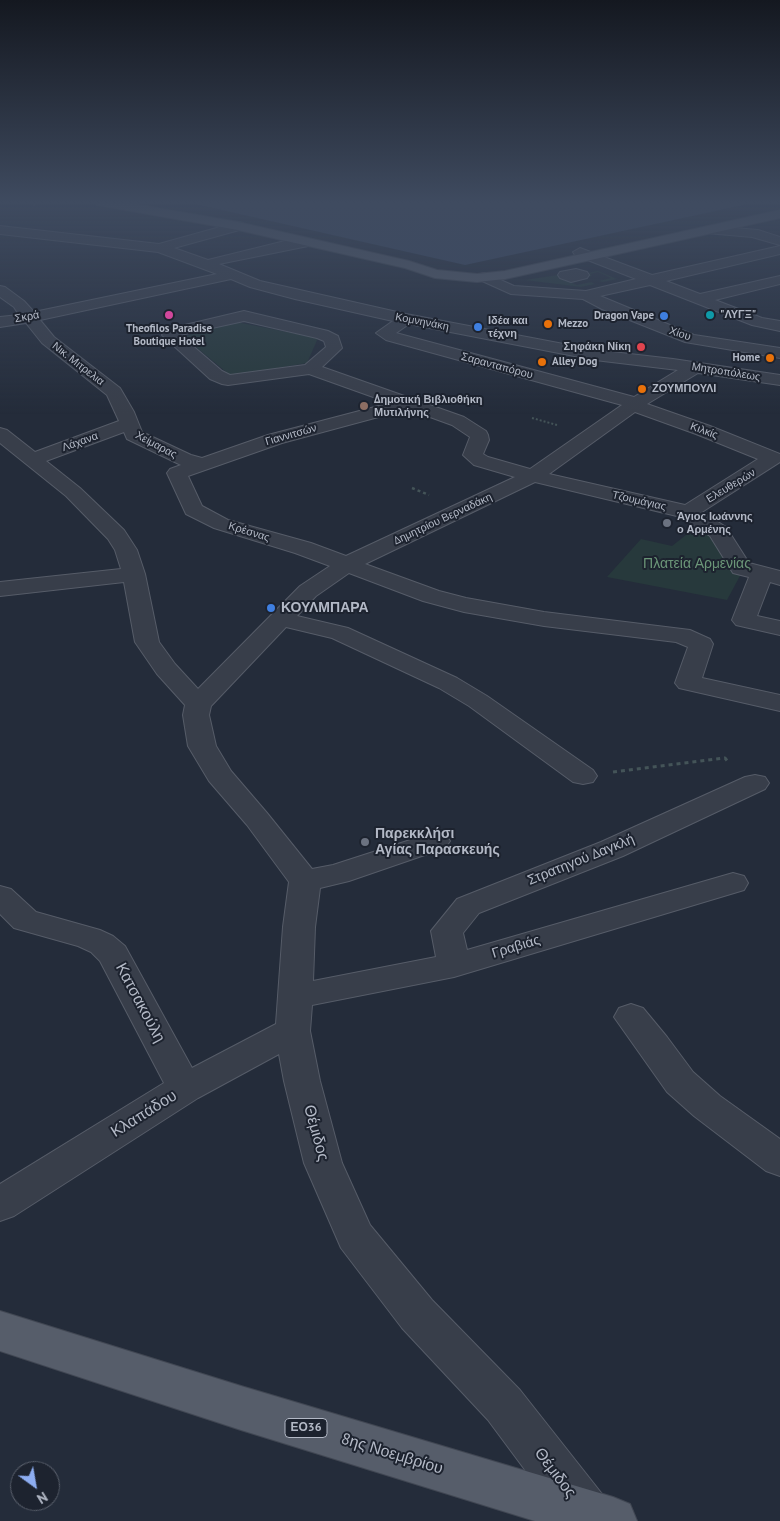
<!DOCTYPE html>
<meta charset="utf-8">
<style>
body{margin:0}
#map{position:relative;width:780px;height:1521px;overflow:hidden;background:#242c3a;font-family:"PT Sans",sans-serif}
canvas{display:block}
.north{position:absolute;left:10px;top:1461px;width:50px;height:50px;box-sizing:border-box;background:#1d232f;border:1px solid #595f6b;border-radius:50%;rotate:148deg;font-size:14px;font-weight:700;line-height:20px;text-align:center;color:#b3b9c6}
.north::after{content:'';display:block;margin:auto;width:18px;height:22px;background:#8dadf1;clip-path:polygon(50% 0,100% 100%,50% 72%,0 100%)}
</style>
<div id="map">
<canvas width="780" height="1521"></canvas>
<div class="north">N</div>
</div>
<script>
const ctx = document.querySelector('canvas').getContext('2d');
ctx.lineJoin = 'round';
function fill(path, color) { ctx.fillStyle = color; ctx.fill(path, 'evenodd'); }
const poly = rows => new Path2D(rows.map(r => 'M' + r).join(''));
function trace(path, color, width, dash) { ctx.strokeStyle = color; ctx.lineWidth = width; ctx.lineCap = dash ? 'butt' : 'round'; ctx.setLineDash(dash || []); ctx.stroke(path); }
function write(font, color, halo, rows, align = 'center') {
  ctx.font = font + ' "PT Sans",sans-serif'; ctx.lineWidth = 4; ctx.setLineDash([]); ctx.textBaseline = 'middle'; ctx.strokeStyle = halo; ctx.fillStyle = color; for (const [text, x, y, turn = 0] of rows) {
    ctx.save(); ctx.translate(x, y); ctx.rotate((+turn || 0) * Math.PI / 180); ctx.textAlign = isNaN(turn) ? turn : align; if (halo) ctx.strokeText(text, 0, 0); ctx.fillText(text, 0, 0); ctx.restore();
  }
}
const green = poly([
 [584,271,588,273,598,271,617,279,603,282,599,281,611,278,598,272,590,274,592,276,564,280,577,285,591,282,595,284,581,287,525,280],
 [231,321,318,338,307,363,231,376,184,337],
 [700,524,708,529,741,574,727,600,607,577,641,539,672,546]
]);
const water = poly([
 [182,201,762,201,465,265]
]);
const pathFar2 = poly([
 [33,205,45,201],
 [532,418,557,425]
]);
const pathFar1 = poly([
 [412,488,429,495]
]);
const path = poly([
 [613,772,725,758,729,763]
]);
const minor = poly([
 [238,222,243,223,244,226,243,229,174,248,208,260,285,241,308,238,315,242,313,245,219,264,260,281,406,314,595,350,673,359,780,375,780,385,698,373,647,404,710,426,780,454,780,462,702,512,726,527,749,563,780,571,780,585,770,582,757,616,780,621,780,635,736,625,732,620,749,577,733,573,710,536,681,517,535,482,365,564,439,591,466,598,544,612,690,630,710,639,713,644,702,678,780,695,780,711,679,688,675,683,688,647,676,642,544,626,464,612,423,601,349,573,316,596,297,616,348,628,457,678,487,696,593,770,597,776,593,782,583,784,573,782,469,706,439,688,332,638,286,627,211,706,209,715,216,746,231,771,267,813,312,869,333,865,435,832,445,834,450,841,445,848,349,881,320,888,315,927,313,981,436,957,431,931,457,899,601,842,745,777,755,775,765,777,769,783,765,789,623,856,479,913,463,933,467,950,733,873,744,876,748,883,744,890,454,977,312,1005,310,1031,320,1081,342,1163,370,1225,432,1300,520,1390,602,1494,609,1511,605,1521,563,1521,488,1420,402,1328,341,1248,304,1163,284,1081,279,1054,198,1098,14,1216,0,1221,0,1184,164,1083,100,961,91,952,78,946,14,928,0,914,0,886,11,889,36,912,100,930,113,936,125,946,192,1068,276,1024,283,927,289,882,247,825,209,781,188,746,183,715,185,705,157,674,135,642,124,582,0,596,0,582,121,569,115,550,108,539,66,496,0,443,0,428,7,430,35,452,119,421,107,395,42,343,26,323,0,327,0,317,19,315,14,307,0,297,0,286,5,287,24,301,34,312,217,274,158,252,0,234,0,226,159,244,238,222],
 [231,279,250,287,295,299,393,321,376,333,386,340,622,405,530,469,488,457,483,454,489,440,488,435,486,431,464,417,322,367,342,348,338,336,328,331,244,311,168,329,162,335,210,379,222,384,228,385,309,374,390,403,268,435,202,458,191,455,142,432,134,412,120,388,54,337,40,320,231,279],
 [244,321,317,338,324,341,326,347,305,365,230,375,222,371,180,335,244,321],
 [409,324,595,360,678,370,634,397,396,333,409,324],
 [408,409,452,425,470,437,463,455,474,465,515,477,346,556,311,543,228,520,202,506,188,476,282,443,408,409],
 [635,412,696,434,758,459,685,505,549,474,635,412],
 [124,432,127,439,181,465,170,469,167,473,186,514,214,528,295,553,330,566,300,586,198,689,175,664,159,642,145,574,137,550,124,530,80,488,46,461,124,432],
 [712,226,758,230,780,237,780,245,752,237,707,233,705,230,707,227,712,226],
 [780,246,780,254,666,281,700,294,780,276,780,284,715,300,762,318,780,321,780,331,752,325,650,285,600,296,694,335,780,348,780,358,685,342,602,309,583,299,511,294,480,280,478,277,480,274,485,273,514,286,586,291,636,279,575,255,573,252,580,248,652,275,780,246],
 [576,269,587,272,589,275,587,278,571,282,560,278,558,275,560,272,576,269],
 [631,1004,643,1008,667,1037,693,1072,720,1096,780,1139,780,1176,766,1171,694,1116,667,1092,614,1017,619,1008,631,1004]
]);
const major = poly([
 [91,201,117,201,238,222,409,261,437,270,477,274,505,271,780,210,780,218,505,279,477,282,435,278,405,268,238,230,97,205,91,201],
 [0,1311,241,1386,613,1497,630,1504,637,1521,535,1521,241,1430,0,1351,0,1311]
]);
const markers = [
 [169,315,5,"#d1479c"],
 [710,315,5,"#0f9aa8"],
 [664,316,5,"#3f7fe0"],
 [548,324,5,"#e8710a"],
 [478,327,5,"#3f7fe0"],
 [641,347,5,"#e0444e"],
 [770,358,5,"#e8710a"],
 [542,362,5,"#e8710a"],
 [642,389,5,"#e8710a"],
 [364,406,5,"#8d6e63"],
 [667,523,5,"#6b7280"],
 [271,608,5,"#3f7fe0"],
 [365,842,5,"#6b7280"]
];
const farPoinames = [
 ["\"ΛΥΓΞ\"",720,315],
 ["Dragon Vape",654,316,"right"],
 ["Ιδέα και",488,321],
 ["τέχνη",488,334],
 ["Mezzo",558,324],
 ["Theofilos Paradise",169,329,"center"],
 ["Boutique Hotel",169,342,"center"],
 ["Σηφάκη Νίκη",631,347,"right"],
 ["Home",760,358,"right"],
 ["Alley Dog",552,362],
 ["ΖΟΥΜΠΟΥΛΙ",652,389],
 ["Δημοτική Βιβλιοθήκη",374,400],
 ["Μυτιλήνης",374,413],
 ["Άγιος Ιωάννης",677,517],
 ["ο Αρμένης",677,530]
];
const farStreetnames = [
 ["Σκρά",27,317,-10],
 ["Κομνηνάκη",422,322,11],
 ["Χίου",680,334,19],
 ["Νικ. Μιτρελια",78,364,38],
 ["Σαρανταπόρου",497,366,15],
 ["Μητροπόλεως",726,372,9],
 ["Κιλκίς",704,431,20],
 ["Γιαννιτσών",291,435,-16],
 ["Λάχανα",80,442,-20],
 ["Χείμαρας",156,445,28],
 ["Ελευθερών",731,486,-31],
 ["Τζουμάγιας",639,501,13],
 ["Δημητρίου Βερναδάκη",443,519,-25],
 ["Κρέσνας",249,532,17]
];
const shields = [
 [306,1428,42]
];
const shieldNames = [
 ["ΕΟ36",306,1428]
];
const parkNames = [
 ["Πλατεία Αρμενίας",697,564]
];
const poiNames = [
 ["ΚΟΥΛΜΠΑΡΑ",281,608],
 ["Παρεκκλήσι",375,834],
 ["Αγίας Παρασκευής",375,850]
];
const streetNames = [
 ["Στρατηγού Δαγκλή",581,860,-22],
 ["Γραβιάς",516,947,-17]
];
const nearStreetnames = [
 ["Κατσακούλη",140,1003,62],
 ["Κλαπάδου",144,1114,-32],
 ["Θέμιδος",316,1133,75],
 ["8ης Νοεμβρίου",392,1454,17],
 ["Θέμιδος",555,1473,53]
];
fill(green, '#27393c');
fill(water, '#3a4862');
trace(minor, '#565c68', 2);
trace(major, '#414753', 2);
trace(pathFar2, '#445458', 2, [2, 2]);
trace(pathFar1, '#445458', 2.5, [3, 3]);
trace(path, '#445458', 3, [4, 4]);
fill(minor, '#383e4a');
fill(major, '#565d6a');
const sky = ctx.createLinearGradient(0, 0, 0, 414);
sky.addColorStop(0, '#141820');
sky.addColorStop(0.49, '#3f4b60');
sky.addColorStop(1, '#3f4b6000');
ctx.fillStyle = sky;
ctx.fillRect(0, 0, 780, 414);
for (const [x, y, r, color] of markers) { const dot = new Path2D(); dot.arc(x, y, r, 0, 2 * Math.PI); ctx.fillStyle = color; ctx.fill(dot); trace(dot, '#1d232f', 2); }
write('bold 11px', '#b3b9c6', '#1d232f', farPoinames, 'left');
write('11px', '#b3b9c6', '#1d232f', farStreetnames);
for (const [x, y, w] of shields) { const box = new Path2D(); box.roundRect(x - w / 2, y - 9.5, w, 19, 4); ctx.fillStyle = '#1d232f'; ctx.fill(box); trace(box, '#b3b9c6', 1); }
write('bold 12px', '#b3b9c6', null, shieldNames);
write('14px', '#6b9678', '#1d232f', parkNames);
write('bold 14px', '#b3b9c6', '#1d232f', poiNames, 'left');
write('14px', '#b3b9c6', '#1d232f', streetNames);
write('16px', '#b3b9c6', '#1d232f', nearStreetnames);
</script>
